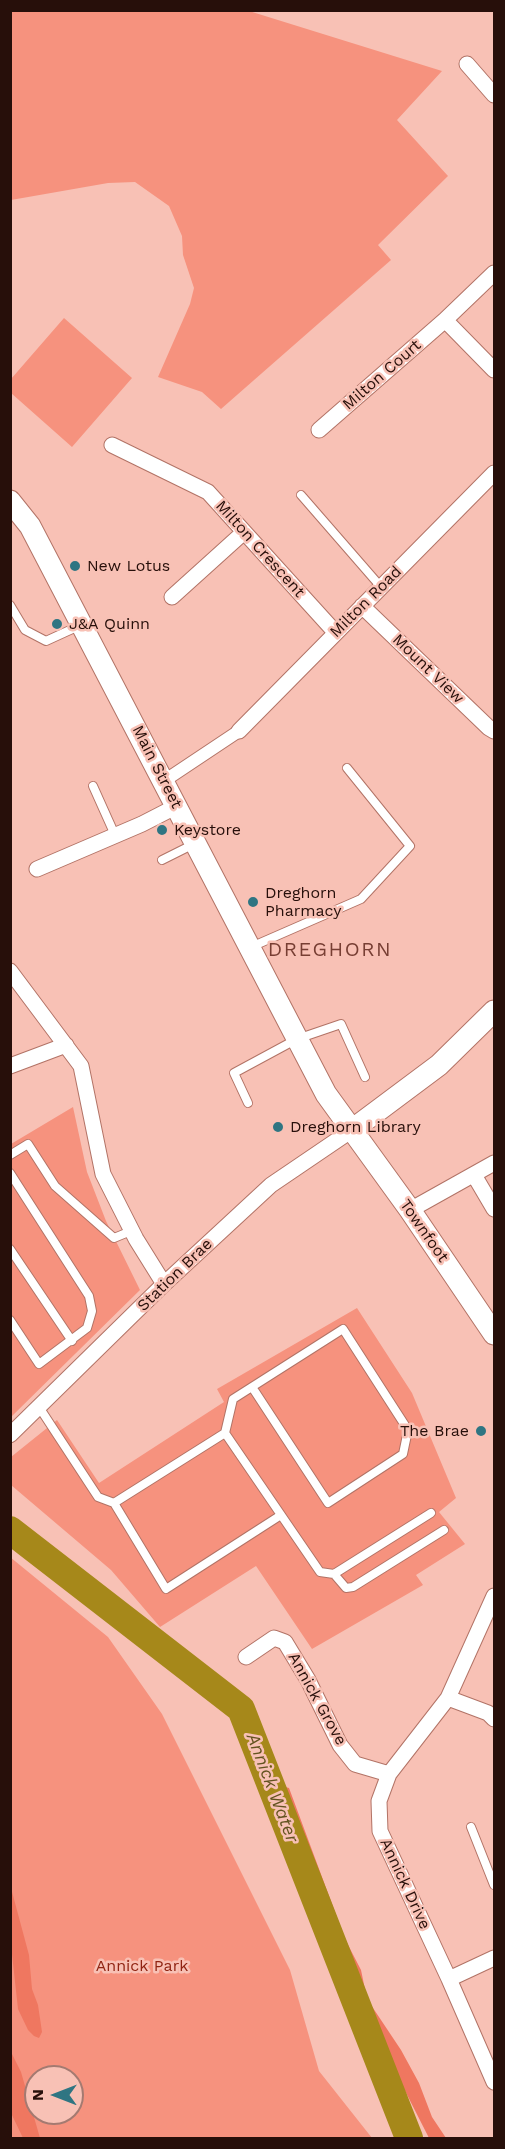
<!DOCTYPE html>
<style>
body{margin:0}
#map{position:relative;width:505px;height:2149px;overflow:hidden;background:#f8c1b5;font-family:"Work Sans",sans-serif}
canvas{display:block}
.frame{position:absolute;inset:0;border:12px solid #270f0a;pointer-events:none}
.north{position:absolute;left:24px;top:2065px;width:60px;height:60px;box-sizing:border-box;background:#f8c1b5;border:2px solid #a47a71;border-radius:50%;rotate:270deg;font-size:16px;font-weight:700;line-height:24px;text-align:center;color:#270f0a}
.north::after{content:'';display:block;margin:auto;width:21px;height:27px;background:#2f7582;clip-path:polygon(50% 0,100% 100%,50% 72%,0 100%)}
</style>
<div id="map">
<canvas width="505" height="2149"></canvas>
<div class="frame"></div>
<div class="north">N</div>
</div>
<script>
const ctx = document.querySelector('canvas').getContext('2d');
ctx.lineJoin = 'round';
function fill(path, color) { ctx.fillStyle = color; ctx.fill(path, 'evenodd'); }
const poly = rows => new Path2D(rows.map(r => 'M' + r).join(''));
function trace(path, color, width, dash) { ctx.strokeStyle = color; ctx.lineWidth = width; ctx.lineCap = dash ? 'butt' : 'round'; ctx.setLineDash(dash || []); ctx.stroke(path); }
function write(font, color, halo, rows, align = 'center') {
  ctx.font = font + ' "Work Sans",sans-serif'; ctx.lineWidth = 5; ctx.setLineDash([]); ctx.textBaseline = 'middle'; ctx.strokeStyle = halo; ctx.fillStyle = color; for (const [text, x, y, turn = 0] of rows) {
    ctx.save(); ctx.translate(x, y); ctx.rotate((+turn || 0) * Math.PI / 180); ctx.textAlign = isNaN(turn) ? turn : align; if (halo) ctx.strokeText(text, 0, 0); ctx.fillText(text, 0, 0); ctx.restore();
  }
}
const green = poly([
 [11,10,249,11,442,71,397,120,448,176,378,245,391,260,221,409,202,392,158,377,190,304,194,288,183,255,182,236,169,206,135,182,108,183,11,200],
 [64,318,132,378,72,447,11,393,11,379],
 [73,1107,87,1172,106,1221,140,1290,11,1417,11,1144],
 [357,1308,412,1393,456,1498,439,1512,465,1544,416,1575,423,1585,312,1649,256,1566,160,1627,111,1570,11,1485,11,1457,57,1420,99,1483,224,1402,217,1389],
 [10,1557,108,1637,162,1714,290,1970,319,2071,372,2138,11,2138],
 [36,2077,72,2077,72,2113,36,2113]
]);
const forest = poly([
 [261,1780,289,1788,345,1939,361,1970,367,1999,401,2050,419,2083,432,2117,446,2138,429,2138,399,2079,387,2050,349,1984,296,1850,280,1822,280,1808,266,1794],
 [11,1888,29,1955,32,1989,38,2005,42,2032,39,2038,34,2036,28,2030,18,2009,11,1945],
 [11,2052,21,2072,40,2138,23,2138,11,2113]
]);
const river = poly([
 [10,1530,241,1709,409,2138]
]);
const service = poly([
 [301,495,381,587],
 [10,605,25,630,46,641,81,625],
 [93,786,115,835],
 [162,860,194,844],
 [251,947,361,899,410,846,347,768],
 [248,1103,234,1073,297,1039,341,1024,365,1077],
 [10,1155,28,1144,55,1186,114,1238,131,1231],
 [10,1173,89,1296,92,1311,87,1328,39,1364,10,1320],
 [10,1249,72,1341],
 [39,1407,98,1497,114,1503,225,1433,233,1399,343,1329,408,1430,403,1454,328,1503,252,1387],
 [225,1433,320,1572,334,1574,431,1513],
 [114,1503,166,1589,281,1515],
 [334,1574,346,1588,353,1587,444,1530],
 [471,1827,494,1885]
]);
const pedestrian = poly([
 [164,781,239,731]
]);
const minor = poly([
 [467,64,494,95],
 [445,320,494,370],
 [319,430,445,320,494,273],
 [112,445,208,492,335,632],
 [172,597,244,532],
 [362,606,489,728,494,731],
 [239,731,494,473],
 [37,869,142,824,177,806],
 [10,971,81,1066,103,1174,136,1239,164,1284],
 [10,1066,66,1045],
 [474,1175,494,1209],
 [410,1210,494,1163],
 [10,1435,164,1284,271,1185,352,1130],
 [494,1596,448,1698,389,1774,379,1801,380,1831,449,1979,494,2082],
 [246,1657,274,1638,285,1642,308,1680,340,1745,355,1764,389,1774],
 [448,1698,488,1713,494,1719],
 [449,1979,494,1958]
]);
const secondary = poly([
 [10,501,30,526,326,1094,410,1210,494,1334],
 [352,1130,439,1065,494,1011]
]);
const markers = [
 [75,566,6,"#2f7582"],
 [57,624,6,"#2f7582"],
 [162,830,6,"#2f7582"],
 [253,902,6,"#2f7582"],
 [278,1127,6,"#2f7582"],
 [481,1431,6,"#2f7582"]
];
const streetNames = [
 ["Milton Court",382,375,-41],
 ["Milton Crescent",260,549,48],
 ["Milton Road",366,602,-45],
 ["Mount View",428,669,44],
 ["Main Street",157,767,63],
 ["Townfoot",424,1231,55],
 ["Station Brae",175,1275,-44],
 ["Annick Grove",317,1699,61],
 ["Annick Drive",405,1884,65]
];
const poiNames = [
 ["New Lotus",87,566],
 ["J&A Quinn",69,624],
 ["Keystore",174,830],
 ["Dreghorn",265,893],
 ["Pharmacy",265,911],
 ["Dreghorn Library",290,1127],
 ["The Brae",469,1431,"right"]
];
const parkNames = [
 ["Annick Park",142,1966]
];
const waterNames = [
 ["Annick Water",272,1788,69]
];
const quarterNames = [
 ["DREGHORN",330,950]
];
fill(green, '#f6927e');
fill(forest, '#ef7760');
trace(river, '#a6881a', 28);
trace(service, '#b27366', 10);
trace(pedestrian, '#b27366', 14);
trace(minor, '#b27366', 17);
trace(secondary, '#b27366', 23);
trace(service, '#fff', 8);
trace(pedestrian, '#fff', 12);
trace(minor, '#fff', 15);
trace(secondary, '#fff', 21);
for (const [x, y, r, color] of markers) { const dot = new Path2D(); dot.arc(x, y, r, 0, 2 * Math.PI); ctx.fillStyle = color; ctx.fill(dot); trace(dot, '#f8c1b5', 2); }
write('16px', '#270f0a', '#f8c1b5', streetNames);
write('16px', '#270f0a', '#f8c1b5', poiNames, 'left');
write('16px', '#902412', '#f8c1b5', parkNames);
write('italic 18px', '#63531f', '#f8c1b5', waterNames);
ctx.letterSpacing = '1.5px';
write('20px', '#773e33', '#f8c1b5', quarterNames);
ctx.letterSpacing = '0px';
</script>
